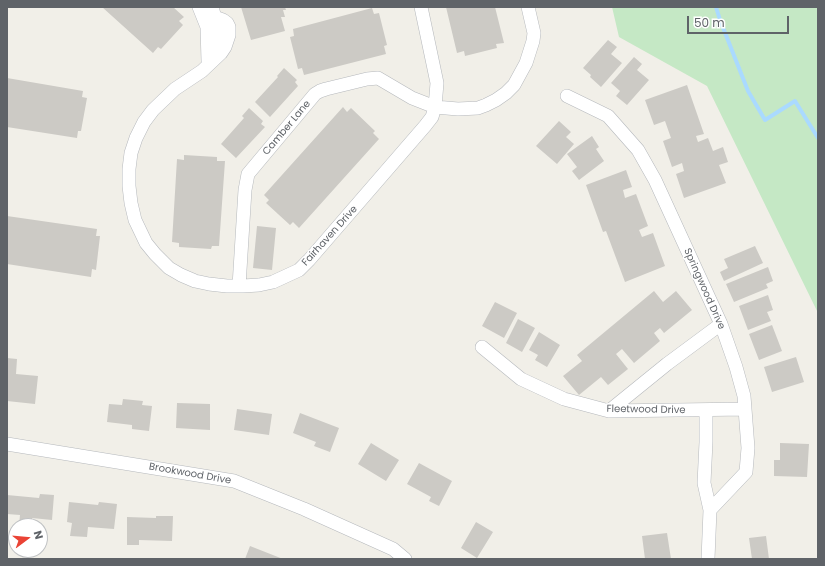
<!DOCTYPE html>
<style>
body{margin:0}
#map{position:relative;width:825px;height:566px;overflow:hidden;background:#f1efe8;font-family:Poppins,sans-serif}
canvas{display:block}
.frame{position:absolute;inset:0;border:8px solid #5f6368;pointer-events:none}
.north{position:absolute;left:8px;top:518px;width:40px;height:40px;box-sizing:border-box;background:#fff;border:1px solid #bfc1c3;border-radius:50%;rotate:74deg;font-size:11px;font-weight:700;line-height:16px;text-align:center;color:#5f6368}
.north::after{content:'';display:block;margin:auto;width:14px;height:18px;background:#ea4335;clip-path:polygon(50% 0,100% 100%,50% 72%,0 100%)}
.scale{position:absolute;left:687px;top:16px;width:102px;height:18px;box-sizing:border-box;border:2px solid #5f6368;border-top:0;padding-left:5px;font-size:12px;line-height:14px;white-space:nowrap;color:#5f6368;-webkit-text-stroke:3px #fff;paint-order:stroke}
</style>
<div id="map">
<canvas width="825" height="566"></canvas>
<div class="frame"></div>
<div class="north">N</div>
<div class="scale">50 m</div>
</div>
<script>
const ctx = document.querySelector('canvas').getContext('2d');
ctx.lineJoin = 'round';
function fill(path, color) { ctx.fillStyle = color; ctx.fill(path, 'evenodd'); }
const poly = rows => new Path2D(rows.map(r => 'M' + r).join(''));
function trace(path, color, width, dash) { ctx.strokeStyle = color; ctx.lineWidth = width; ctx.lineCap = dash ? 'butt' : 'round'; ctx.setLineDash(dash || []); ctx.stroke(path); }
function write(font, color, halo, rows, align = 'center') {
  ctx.font = font + ' Poppins,sans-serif'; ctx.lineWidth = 3; ctx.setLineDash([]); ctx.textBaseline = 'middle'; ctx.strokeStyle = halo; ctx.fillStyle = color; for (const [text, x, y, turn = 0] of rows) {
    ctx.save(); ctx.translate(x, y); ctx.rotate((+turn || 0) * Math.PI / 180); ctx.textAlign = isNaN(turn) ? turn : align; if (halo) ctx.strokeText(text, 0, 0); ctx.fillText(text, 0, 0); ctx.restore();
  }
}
const green = poly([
 [612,7,818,7,818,313,707,86,619,37]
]);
const stream = poly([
 [716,7,720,20,748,91,765,120,795,101,818,138]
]);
const building = poly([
 [102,7,173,7,184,17,179,21,183,25,161,49,158,47,153,53],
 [241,7,285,7,286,10,283,10,285,17,281,17,285,31,251,40],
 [446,7,495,7,504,43,496,44,497,48,465,56,464,51,457,53],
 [372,8,374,14,379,13,387,45,384,46,386,54,304,75,302,68,298,69,290,37,294,36,293,29],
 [608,40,617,47,611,54,622,63,601,87,590,77,591,75,583,68],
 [634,57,642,64,637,70,649,80,627,105,616,96,620,91,611,83],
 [284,68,297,80,295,82,298,86,270,117,255,102,278,77,277,76],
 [7,78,83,91,82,97,87,98,81,131,78,131,77,138,7,127],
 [687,85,704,134,696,136,698,142,708,138,713,151,723,147,728,162,719,165,726,183,684,198,676,174,684,171,682,163,672,167,663,141,671,138,665,121,654,125,645,100],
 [343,107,347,112,351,108,375,131,373,133,379,139,299,228,293,222,290,225,266,203,269,200,264,195],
 [249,108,263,121,261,124,265,127,236,158,221,144,244,118,242,116],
 [559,121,571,132,566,137,574,144,557,164,536,146],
 [592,136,599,147,596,149,604,161,579,180,572,171,577,167,567,154],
 [184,155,217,157,217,161,225,161,219,246,212,246,211,249,179,247,179,243,172,242,177,159,184,160],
 [626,170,632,187,623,190,625,198,636,194,648,226,639,230,642,237,653,233,665,266,625,282,606,231,603,232,586,185],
 [7,216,97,229,96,236,100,236,96,270,92,269,91,277,7,264],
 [257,226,276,228,272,270,253,268],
 [755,246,763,263,724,281,720,272,728,268,724,259],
 [768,267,773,281,766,284,768,288,734,302,726,284],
 [654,291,663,302,676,291,692,310,664,333,660,328,654,333,660,341,634,363,622,349,616,354,628,369,608,385,601,377,579,395,563,376,582,361,577,355],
 [768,295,773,310,767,312,771,321,748,330,739,306],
 [495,302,517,313,504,338,482,326],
 [518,319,535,328,522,352,506,343],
 [772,325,782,351,759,360,749,334],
 [539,332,560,345,547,367,535,360,538,355,529,350],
 [796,357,804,382,772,392,764,367],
 [7,358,17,359,16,374,38,376,35,404,7,401],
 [123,399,143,401,142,405,152,406,149,431,132,429,132,425,107,422,109,404,122,405],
 [177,403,210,404,210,430,176,428],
 [237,409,272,414,269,435,234,430],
 [300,413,339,428,330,452,314,446,316,442,293,433],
 [371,443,399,460,386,481,358,464],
 [780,443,809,444,807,477,774,476,774,460,780,460],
 [419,463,452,481,439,506,429,501,431,497,407,484],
 [40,494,54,495,52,520,32,518,32,526,19,526,20,515,7,514,7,495,39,498],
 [69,502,98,505,99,502,117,504,114,529,88,527,87,537,70,536,72,523,67,522],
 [156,516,173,516,172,541,139,540,139,545,127,545,127,517,156,518],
 [476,522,493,532,477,558,461,548],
 [667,533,671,559,645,559,642,536],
 [766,536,769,559,752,559,749,538],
 [250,546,283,559,245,559]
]);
const minor = poly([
 [199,7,207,27,208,61],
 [421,7,437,83,435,107,458,109,478,108,486,105,496,100,506,93,514,85,526,63,533,41,534,33,528,7],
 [204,17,215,17,223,20,227,23,229,27,229,35,225,47,221,53,202,71,175,89,153,110,144,122,136,138,131,153,129,169,129,186,131,203,135,220,146,243,155,254,169,268,181,275,195,281,209,284,227,286,243,286,259,285,273,282,299,270,309,260,425,126,432,117,435,107,412,98,378,78,367,79,326,89,320,91,315,94,248,174,245,190,239,286],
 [211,59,217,42,218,29,212,7],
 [567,96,608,116,638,150,655,180,721,324,736,367,744,396,748,448,746,472,710,510],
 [482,347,521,379,564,399,609,411,745,409],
 [706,410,706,442,704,483,710,510,708,559],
 [609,411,667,364,721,324],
 [7,444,234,481,304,509,393,549,405,559]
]);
const streetNames = [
 ["Camber Lane",287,128,-50],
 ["Fairhaven Drive",330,236,-48],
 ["Springwood Drive",704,289,66],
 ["Fleetwood Drive",646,410,1],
 ["Brookwood Drive",190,474,10]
];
fill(green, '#c5e8c5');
trace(stream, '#aadaff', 4);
fill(building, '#cccac5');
trace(minor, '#b5b8bc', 14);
trace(minor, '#fff', 13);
write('10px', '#5f6368', '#fff', streetNames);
</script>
